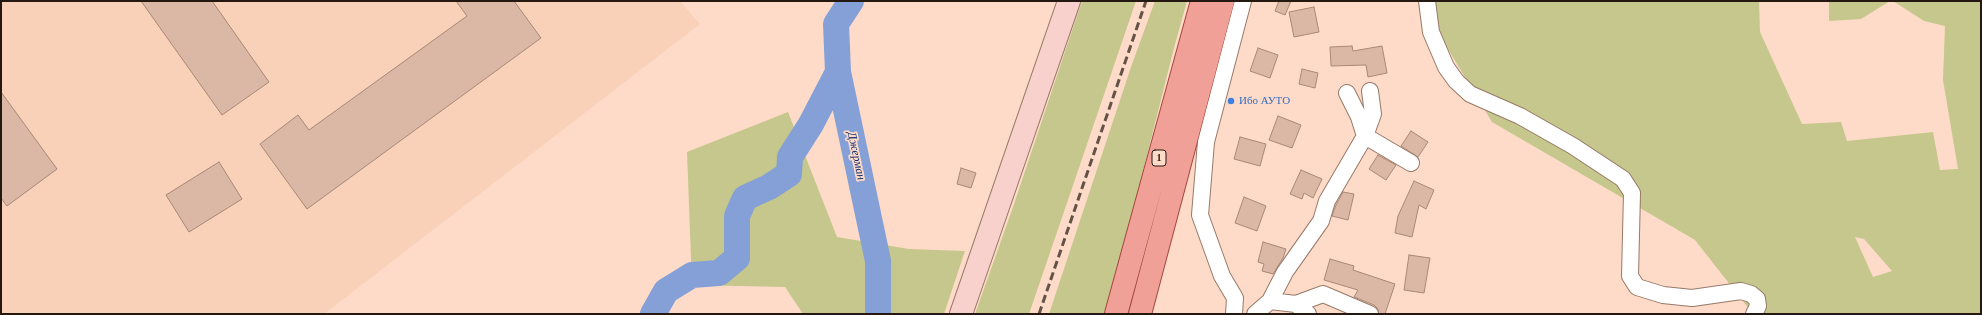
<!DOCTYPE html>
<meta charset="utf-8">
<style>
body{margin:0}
#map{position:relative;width:1982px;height:315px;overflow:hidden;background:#fedbc8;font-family:"Times New Roman",serif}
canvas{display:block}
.frame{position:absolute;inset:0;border:2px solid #241811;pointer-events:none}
</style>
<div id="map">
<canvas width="1982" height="315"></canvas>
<div class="frame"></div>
</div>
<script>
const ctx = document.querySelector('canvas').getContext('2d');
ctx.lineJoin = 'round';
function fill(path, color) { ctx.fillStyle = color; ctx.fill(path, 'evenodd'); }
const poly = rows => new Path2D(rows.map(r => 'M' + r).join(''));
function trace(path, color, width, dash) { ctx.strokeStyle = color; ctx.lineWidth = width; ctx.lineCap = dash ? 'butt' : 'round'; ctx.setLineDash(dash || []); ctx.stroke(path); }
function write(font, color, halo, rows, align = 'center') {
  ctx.font = font + ' "Times New Roman",serif'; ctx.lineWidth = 3.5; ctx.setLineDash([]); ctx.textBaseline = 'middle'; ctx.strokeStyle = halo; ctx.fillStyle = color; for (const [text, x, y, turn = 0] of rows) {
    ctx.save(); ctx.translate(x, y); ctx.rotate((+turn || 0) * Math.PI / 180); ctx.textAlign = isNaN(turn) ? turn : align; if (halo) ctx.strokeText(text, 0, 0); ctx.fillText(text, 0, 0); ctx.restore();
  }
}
const built = poly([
 [1,1,680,1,700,24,324,314,1,314]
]);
const green = poly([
 [1082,1,1136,1,1029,314,975,314,1012,210],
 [1155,1,1187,1,1174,48,1107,314,1049,314,1131,67],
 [1419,1,1759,1,1760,32,1802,124,1841,122,1847,141,1933,132,1940,170,1958,169,1943,80,1945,26,1924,21,1893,1,1981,1,1981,314,1753,314,1695,240,1492,122],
 [1855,237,1864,239,1892,271,1873,277],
 [1829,1,1890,1,1861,19,1829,21],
 [788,112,837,237,909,249,965,251,944,314,803,314,785,287,692,285,687,152]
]);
const river = poly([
 [851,1,836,24,838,72,878,261,878,314],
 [653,314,666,291,692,275,719,273,737,258,737,216,745,198,769,187,789,174,790,157,811,124,838,72]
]);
const building = poly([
 [141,1,212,1,269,82,222,115,141,1],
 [456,1,514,1,541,38,307,209,260,144,298,115,309,130,467,16,456,1],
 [1279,1,1291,1,1285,15,1275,11,1279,1],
 [1314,7,1319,32,1294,37,1289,12,1314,7],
 [1352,46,1353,51,1382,46,1387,73,1368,77,1366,65,1331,66,1330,47,1352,46],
 [1258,48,1278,55,1270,78,1250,71,1258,48],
 [1302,69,1318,73,1315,88,1299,84,1302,69],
 [1,92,57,169,7,206,1,198,1,92],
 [1278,116,1301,125,1292,148,1269,140,1278,116],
 [1411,131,1428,142,1418,157,1401,146,1411,131],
 [1240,137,1266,144,1260,166,1234,159,1240,137],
 [1378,155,1396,165,1386,180,1369,169,1378,155],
 [219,162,242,199,189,232,166,195,219,162],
 [961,168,976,173,971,188,957,184,961,168],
 [1301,170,1322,179,1313,198,1304,193,1302,199,1290,194,1301,170],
 [1414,181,1434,190,1426,209,1419,205,1412,237,1395,233,1398,216,1414,181],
 [1343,192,1354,194,1348,220,1332,216,1336,205,1343,192],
 [1244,197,1266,206,1257,231,1235,223,1244,197],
 [1263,242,1286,249,1283,258,1273,274,1262,271,1264,264,1258,262,1263,242],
 [1409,255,1430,258,1424,293,1404,290,1409,255],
 [1330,259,1354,266,1353,270,1395,284,1385,314,1379,314,1378,309,1374,305,1354,297,1358,290,1324,280,1330,259]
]);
const minor = poly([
 [1427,1,1431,32,1446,67,1456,81,1470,94,1520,116,1573,146,1623,179,1632,193,1630,276,1637,287,1663,295,1692,298,1741,291,1751,294,1757,299,1758,306,1754,314],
 [1347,93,1359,117,1365,136,1411,163],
 [1270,301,1296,304,1308,314],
 [1296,304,1323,294,1370,314],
 [1234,314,1235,298,1222,276,1200,215,1206,142,1243,1],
 [1255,314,1270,301,1285,272,1321,221,1327,201,1365,136,1373,114,1370,91]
]);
const secondary = poly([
 [961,314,1069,1]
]);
const primary = poly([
 [1116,314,1202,1],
 [1140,314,1223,1]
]);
const rail = poly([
 [1039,314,1146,1]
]);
const markers = [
 [1231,101,4,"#3f7fe0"]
];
const shields = [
 [1159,158,14]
];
const shieldNames = [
 ["1",1159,158]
];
const shopNames = [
 ["Ибо АУТО",1239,101]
];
const waterNames = [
 ["Джерман",856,156,78]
];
fill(built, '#f9d0b8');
fill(green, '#c5c78c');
trace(river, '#84a0d7', 26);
fill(building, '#dab8a5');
trace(building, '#a88876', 1);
trace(minor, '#987967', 18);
trace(secondary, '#987967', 24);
trace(primary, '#a3473d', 24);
trace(minor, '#fff', 16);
trace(secondary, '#f8d0cc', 22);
trace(primary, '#f1a098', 22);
trace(rail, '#655247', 3, [8, 4]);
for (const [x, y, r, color] of markers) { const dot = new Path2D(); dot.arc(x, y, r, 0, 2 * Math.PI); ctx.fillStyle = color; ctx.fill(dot); trace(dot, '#fedbc8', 1.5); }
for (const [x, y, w] of shields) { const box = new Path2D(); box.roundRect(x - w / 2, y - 8, w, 16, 3); ctx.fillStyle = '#fedbc8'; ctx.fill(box); trace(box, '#241811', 1); }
write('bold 10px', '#241811', null, shieldNames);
write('11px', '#366cbe', '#fedbc8', shopNames, 'left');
write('italic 12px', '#122d6e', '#fedbc8', waterNames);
</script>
